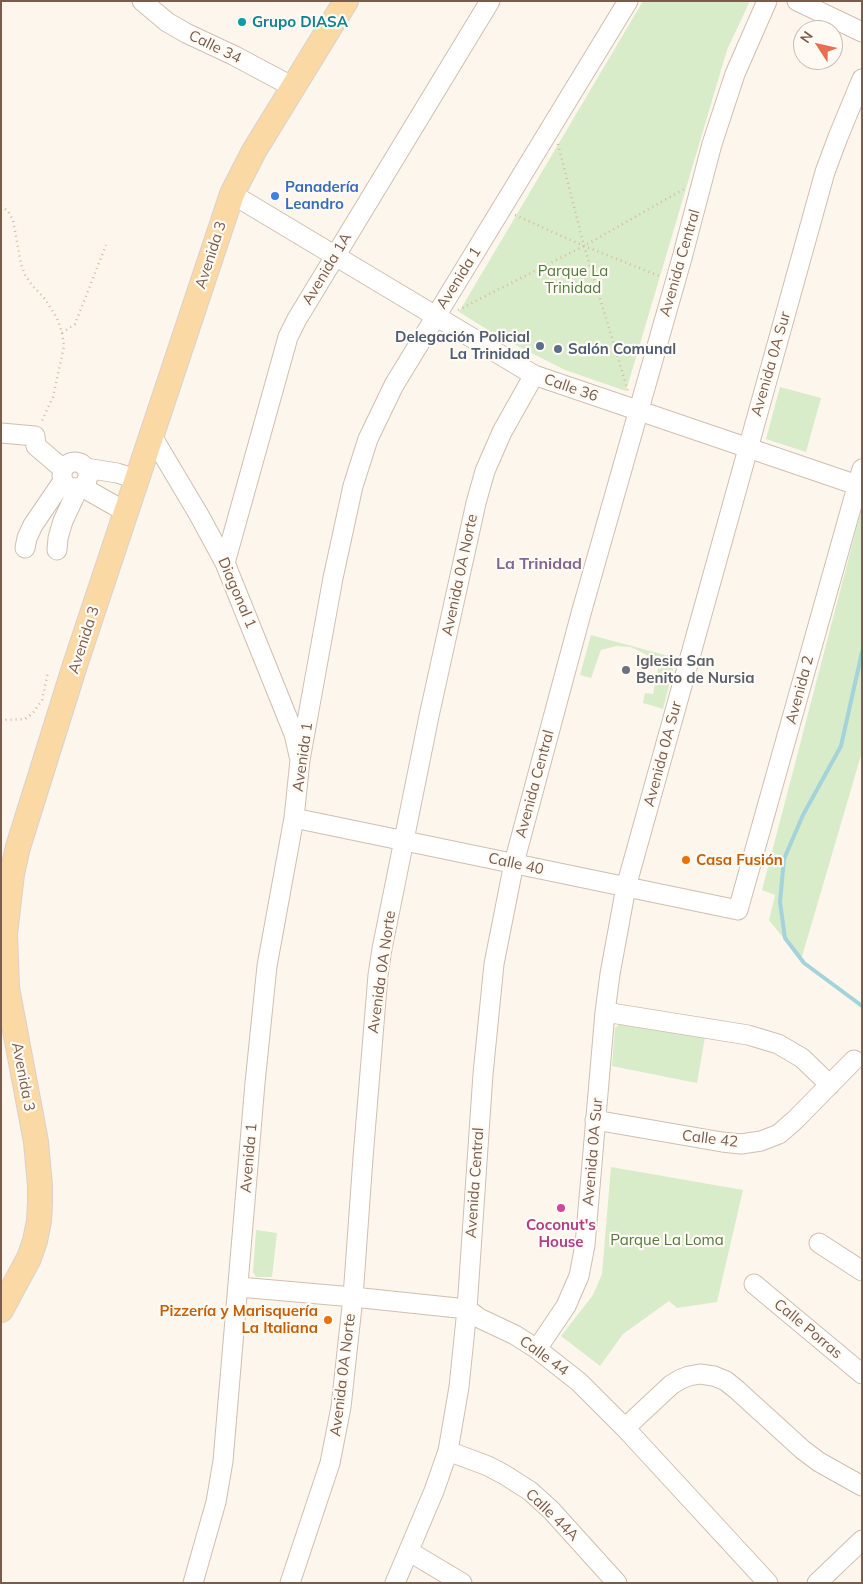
<!DOCTYPE html>
<meta charset="utf-8">
<style>
body{margin:0}
#map{position:relative;width:863px;height:1584px;overflow:hidden;background:#fdf6ec;font-family:Mulish,sans-serif}
canvas{display:block}
.frame{position:absolute;inset:0;border:2px solid #7a5c4d;pointer-events:none}
.north{position:absolute;left:793px;top:20px;width:50px;height:50px;box-sizing:border-box;background:#fffaf3;border:1px solid #cabbb1;border-radius:50%;rotate:305deg;font-size:14px;font-weight:700;line-height:20px;text-align:center;color:#7a5c4d}
.north::after{content:'';display:block;margin:auto;width:18px;height:22px;background:#e76f51;clip-path:polygon(50% 0,100% 100%,50% 72%,0 100%)}
</style>
<div id="map">
<canvas width="863" height="1584"></canvas>
<div class="frame"></div>
<div class="north">N</div>
</div>
<script>
const ctx = document.querySelector('canvas').getContext('2d');
ctx.lineJoin = 'round';
function fill(path, color) { ctx.fillStyle = color; ctx.fill(path, 'evenodd'); }
const poly = rows => new Path2D(rows.map(r => 'M' + r).join(''));
function trace(path, color, width, dash) { ctx.strokeStyle = color; ctx.lineWidth = width; ctx.lineCap = dash ? 'butt' : 'round'; ctx.setLineDash(dash || []); ctx.stroke(path); }
function write(font, color, halo, rows, align = 'center') {
  ctx.font = font + ' Mulish,sans-serif'; ctx.lineWidth = 4.5; ctx.setLineDash([]); ctx.textBaseline = 'middle'; ctx.strokeStyle = halo; ctx.fillStyle = color; for (const [text, x, y, turn = 0] of rows) {
    ctx.save(); ctx.translate(x, y); ctx.rotate((+turn || 0) * Math.PI / 180); ctx.textAlign = isNaN(turn) ? turn : align; if (halo) ctx.strokeText(text, 0, 0); ctx.fillText(text, 0, 0); ctx.restore();
  }
}
const green = poly([
 [643,1,750,1,727,50,626,391,565,370,496,335,459,312],
 [780,387,821,398,806,452,766,439],
 [862,507,862,752,801,960,769,920,775,895,762,890],
 [591,635,676,658,663,709,643,703,645,693,653,694,659,664,645,654,631,647,616,646,601,650,591,678,580,675],
 [621,1023,705,1037,697,1083,612,1066,615,1028],
 [611,1167,743,1190,717,1302,677,1308,669,1301,623,1334,600,1366,561,1336,593,1295,602,1274],
 [256,1230,277,1233,272,1277,256,1277,253,1272]
]);
const stream = poly([
 [862,652,841,746,803,815,784,859,780,902,785,938,804,963,862,1006]
]);
const path = poly([
 [558,144,584,246,628,391],
 [1,206,8,211,13,220,21,264,25,275,32,285,45,299,57,318,62,333,64,346,53,397,41,423],
 [515,215,584,246,662,277],
 [458,310,584,246,684,189],
 [62,333,75,324,106,245],
 [1,722,6,720,25,719,33,713,42,700,48,672]
]);
const minor = poly([
 [142,1,167,22,186,33,235,56,293,87],
 [797,1,862,32],
 [232,194,534,375,857,485],
 [1,433,35,436,36,446,63,469],
 [152,436,199,515,225,563,294,734,299,756],
 '62 475a13 13 0 1 1 26 0a13 13 0 1 1-26 0Z',
 [86,468,117,473,137,479],
 [82,487,126,512],
 [25,548,27,538,33,525,63,481],
 [57,550,58,538,63,521,78,489],
 [225,563,288,337,297,319,490,1],
 [294,818,738,910,862,469],
 [605,1012,748,1035,778,1044,802,1058,830,1085],
 [595,1120,722,1142,741,1144,761,1141,779,1134,795,1120,854,1060],
 [819,1243,862,1271],
 [754,1284,862,1374],
 [239,1287,353,1297,467,1309,479,1318,515,1335,537,1349,579,1382,625,1428,768,1583],
 [537,1349,566,1306,579,1276,585,1245,605,1012,610,974,626,887,825,172,838,137,862,79],
 [625,1428,671,1385,681,1379,689,1376,700,1374,714,1376,726,1381,737,1390,803,1450,819,1462,862,1486],
 [448,1451,488,1466,505,1475,530,1491,551,1510,617,1583],
 [410,1552,462,1583],
 [193,1583,216,1502,223,1461,255,1083,267,966,294,818,300,760,333,578,353,486,368,439,394,385,628,1],
 [290,1583,330,1463,341,1407,353,1297,363,1158,378,975,382,949,404,840,429,716,476,503,485,471,502,432,534,375],
 [395,1583,434,1491,448,1451,459,1387,467,1309,483,1074,494,964,514,863,582,610,682,258,712,144,735,74,767,1],
 [817,1583,862,1540]
]);
const major = poly([
 [1,1310,29,1258,35,1241,39,1221,40,1203,40,1186,36,1142,7,988,5,934,12,874,18,847,75,665,232,194,254,151,346,1]
]);
const markers = [
 [242,22,5,"#0f9aa8"],
 [275,196,5,"#3f7fe0"],
 [540,346,5,"#5c6f8a"],
 [558,349,5,"#5c6f8a"],
 [626,670,5,"#6b7280"],
 [686,860,5,"#e8710a"],
 [561,1208,5,"#d1479c"],
 [328,1320,5,"#e8710a"]
];
const cultureNames = [
 ["Grupo DIASA",252,22]
];
const streetNames = [
 ["Calle 34",215,47,26],
 ["Avenida 3",211,255,-72],
 ["Avenida Central",680,263,-74],
 ["Avenida 1A",327,269,-59],
 ["Avenida 1",459,278,-58],
 ["Avenida 0A Sur",771,364,-74],
 ["Calle 36",571,388,19],
 ["Avenida 0A Norte",460,575,-78],
 ["Diagonal 1",237,593,67],
 ["Avenida 3",84,640,-72],
 ["Avenida 2",800,690,-75],
 ["Avenida 0A Sur",663,754,-75],
 ["Avenida 1",303,757,-82],
 ["Avenida Central",535,784,-75],
 ["Calle 40",516,864,12],
 ["Avenida 0A Norte",382,972,-82],
 ["Avenida 3",23,1077,79],
 ["Calle 42",710,1139,7],
 ["Avenida 0A Sur",593,1152,-85],
 ["Avenida 1",249,1158,-85],
 ["Avenida Central",475,1183,-86],
 ["Calle Porras",808,1329,40],
 ["Calle 44",544,1356,36],
 ["Avenida 0A Norte",343,1375,-83],
 ["Calle 44A",552,1515,44]
];
const shopNames = [
 ["Panadería",285,187],
 ["Leandro",285,204]
];
const parkNames = [
 ["Parque La",573,271],
 ["Trinidad",573,288],
 ["Parque La Loma",667,1240]
];
const serviceNames = [
 ["Delegación Policial",530,337],
 ["La Trinidad",530,354],
 ["Salón Comunal",568,349,"left"]
];
const worshipNames = [
 ["Iglesia San",636,661],
 ["Benito de Nursia",636,678]
];
const foodNames = [
 ["Casa Fusión",696,860],
 ["Pizzería y Marisquería",318,1311,"right"],
 ["La Italiana",318,1328,"right"]
];
const hotelNames = [
 ["Coconut's",561,1225],
 ["House",561,1242]
];
const neighbourhoodNames = [
 ["La Trinidad",539,564]
];
fill(green, '#d8ecc9');
trace(stream, '#a5d3da', 4);
trace(minor, '#d1beb0', 21);
trace(major, '#dad1cd', 26);
trace(path, '#d9b8a5', 2.5, [1, 4]);
trace(minor, '#fff', 19);
trace(major, '#fbd9a5', 24);
for (const [x, y, r, color] of markers) { const dot = new Path2D(); dot.arc(x, y, r, 0, 2 * Math.PI); ctx.fillStyle = color; ctx.fill(dot); trace(dot, '#fffaf3', 2); }
write('bold 15px', '#0d838f', '#fffaf3', cultureNames, 'left');
write('15px', '#7a5c4d', '#fffaf3', streetNames);
write('bold 15px', '#366cbe', '#fffaf3', shopNames, 'left');
write('15px', '#537a41', '#fffaf3', parkNames);
write('bold 15px', '#4e5e75', '#fffaf3', serviceNames, 'right');
write('bold 15px', '#5b616d', '#fffaf3', worshipNames, 'left');
write('bold 15px', '#c56008', '#fffaf3', foodNames, 'left');
write('bold 15px', '#b23c85', '#fffaf3', hotelNames);
write('bold 16px', '#846695', '#fffaf3', neighbourhoodNames);
</script>
